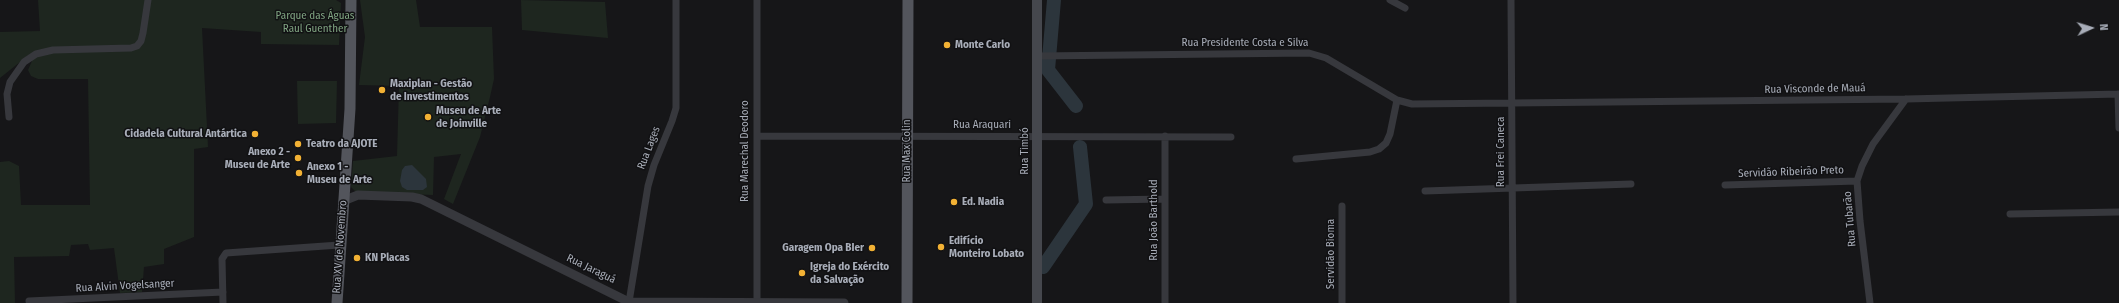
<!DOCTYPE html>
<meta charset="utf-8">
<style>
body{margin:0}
#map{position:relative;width:2119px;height:303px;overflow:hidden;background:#161618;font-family:"Fira Sans Condensed",sans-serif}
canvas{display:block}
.north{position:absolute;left:2071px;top:8px;width:40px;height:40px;-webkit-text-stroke:3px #111113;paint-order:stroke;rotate:86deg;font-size:11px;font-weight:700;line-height:16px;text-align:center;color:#a8adb8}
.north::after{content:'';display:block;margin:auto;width:14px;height:18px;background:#a8adb8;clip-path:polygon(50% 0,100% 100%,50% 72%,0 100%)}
</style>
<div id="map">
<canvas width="2119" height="303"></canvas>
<div class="north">N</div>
</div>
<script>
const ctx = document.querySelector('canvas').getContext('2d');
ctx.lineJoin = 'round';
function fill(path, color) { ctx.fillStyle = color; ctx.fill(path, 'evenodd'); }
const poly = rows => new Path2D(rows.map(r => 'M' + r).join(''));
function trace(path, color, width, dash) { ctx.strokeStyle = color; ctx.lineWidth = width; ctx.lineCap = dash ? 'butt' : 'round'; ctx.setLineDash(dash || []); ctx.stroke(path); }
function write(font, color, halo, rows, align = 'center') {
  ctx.font = font + ' "Fira Sans Condensed",sans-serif'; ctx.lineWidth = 3; ctx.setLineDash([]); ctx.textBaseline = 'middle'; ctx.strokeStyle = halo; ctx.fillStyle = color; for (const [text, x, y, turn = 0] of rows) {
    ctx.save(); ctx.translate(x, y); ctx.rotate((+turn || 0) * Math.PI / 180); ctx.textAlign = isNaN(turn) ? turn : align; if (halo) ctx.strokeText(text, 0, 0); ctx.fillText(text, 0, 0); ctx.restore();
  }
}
const green = poly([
 [38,0,336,0,341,3,339,45,261,44,261,32,202,28,208,147,194,149,194,237,164,249,164,264,144,267,142,292,120,293,114,248,90,250,88,244,71,245,69,256,14,257,15,303,0,303,0,162,9,161,19,166,21,205,90,205,88,79,38,79,31,76,28,70,32,61,30,54,0,78,0,32,40,31],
 [360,0,416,0,420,27,492,27,494,79,490,97,480,137,453,204,444,199,461,154,434,157,433,195,356,192,351,187,353,161,397,156,399,86,359,85,365,37],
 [521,0,605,2,608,38,522,30],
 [297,81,337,81,336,123,298,124]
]);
const water = poly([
 [412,165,426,179,427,187,423,190,407,190,402,187,400,181,402,170,405,166]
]);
const river = poly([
 [1054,0,1048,70,1076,106],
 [1043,267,1086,204,1080,147]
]);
const minor = poly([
 [1390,0,1405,8],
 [1511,0,1513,303],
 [1037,56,1309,53,1326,58,1397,100,1412,104,1906,99,2119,94],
 [2118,94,2119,128],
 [9,117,7,94,10,82,24,62,36,54,53,50,131,48,137,46,141,41,143,33,148,0],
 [757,136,1231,137],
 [1165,136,1165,303],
 [1296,159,1370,152,1379,149,1386,143,1390,134,1397,100],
 [1725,185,1857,181],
 [1425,191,1631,184],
 [1106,200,1165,199],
 [2010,214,2119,212],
 [29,301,223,292],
 [629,302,648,186,654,165,672,121,676,108,676,0],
 [757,302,757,0],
 [223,303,222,259,226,253,339,245],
 [1342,303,1342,206],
 [1870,303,1860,221,1857,181,1862,166,1873,144,1906,99]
]);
const tertiary = poly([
 [343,201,358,195,412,197,421,199,629,302,844,303]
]);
const secondary = poly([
 [1037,303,1037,0]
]);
const primary = poly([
 [337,303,350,109,351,0],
 [907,303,908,0]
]);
const markers = [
 [947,45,4,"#f2b134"],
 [382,90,4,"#f2b134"],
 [428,117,4,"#f2b134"],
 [255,134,4,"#f2b134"],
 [298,144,4,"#f2b134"],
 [298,158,4,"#f2b134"],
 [299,173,4,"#f2b134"],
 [954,202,4,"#f2b134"],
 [941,247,4,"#f2b134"],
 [872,248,4,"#f2b134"],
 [357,258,4,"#f2b134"],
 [802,273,4,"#f2b134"]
];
const parkNames = [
 ["Parque das Águas",315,16],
 ["Raul Guenther",315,29]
];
const streetNames = [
 ["Rua Presidente Costa e Silva",1245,43],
 ["Rua Visconde de Mauá",1815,89,-1],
 ["Rua Araquari",982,125],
 ["Rua Lages",649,148,-69],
 ["Rua Marechal Deodoro",745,151,-90],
 ["Rua Max Colin",907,151,-90],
 ["Rua Timbó",1025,151,-90],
 ["Rua Frei Caneca",1501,152,-90],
 ["Servidão Ribeirão Preto",1791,172,-2],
 ["Rua Tubarão",1850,219,-95],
 ["Rua João Barthold",1154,220,-90],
 ["Rua XV de Novembro",340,247,-86],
 ["Servidão Bioma",1331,254,-90],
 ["Rua Jaraguá",591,269,26],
 ["Rua Alvin Vogelsanger",125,286,-3]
];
const poiNames = [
 ["Monte Carlo",955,45],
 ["Maxiplan - Gestão",390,84],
 ["de Investimentos",390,97],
 ["Museu de Arte",436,111],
 ["de Joinville",436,124],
 ["Cidadela Cultural Antártica",247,134,"right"],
 ["Teatro da AJOTE",306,144],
 ["Anexo 2 -",290,152,"right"],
 ["Museu de Arte",290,165,"right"],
 ["Anexo 1 -",307,167],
 ["Museu de Arte",307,180],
 ["Ed. Nadia",962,202],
 ["Edifício",949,241],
 ["Monteiro Lobato",949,254],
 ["Garagem Opa BIer",864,248,"right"],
 ["KN Placas",365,258],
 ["Igreja do Exército",810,267],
 ["da Salvação",810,280]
];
fill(green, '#1e261f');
fill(water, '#2c353c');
trace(river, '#2c353c', 14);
trace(minor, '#37383d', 7);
trace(tertiary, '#37383d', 9);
trace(secondary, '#45474d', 10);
trace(primary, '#53555c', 11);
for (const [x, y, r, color] of markers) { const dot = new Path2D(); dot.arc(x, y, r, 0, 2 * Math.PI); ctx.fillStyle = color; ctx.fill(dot); trace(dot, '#111113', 1.5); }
write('11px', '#7fa381', '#111113', parkNames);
write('11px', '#a8adb8', '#111113', streetNames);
write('bold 11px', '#a8adb8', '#111113', poiNames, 'left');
</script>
